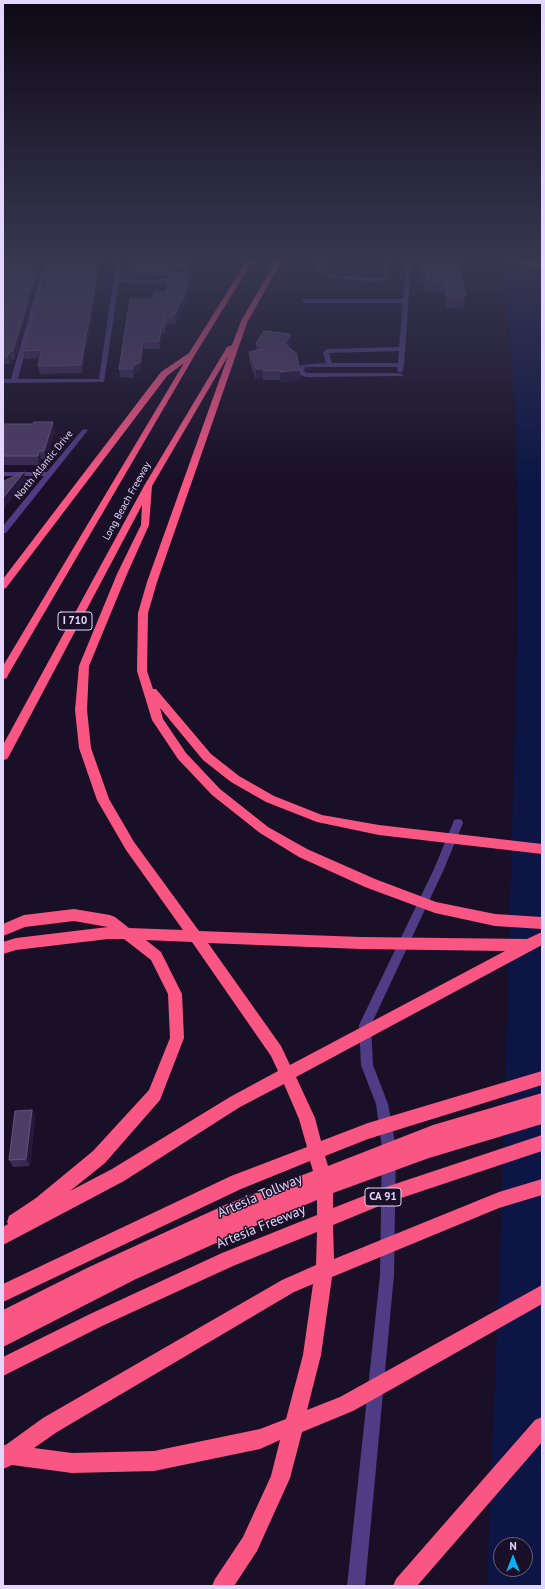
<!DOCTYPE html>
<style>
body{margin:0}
#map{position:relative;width:545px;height:1589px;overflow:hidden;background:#191027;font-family:"PT Sans",sans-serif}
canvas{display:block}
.frame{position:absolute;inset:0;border:4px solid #e3d7fe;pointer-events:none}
.north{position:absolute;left:493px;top:1537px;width:40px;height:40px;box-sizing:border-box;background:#191027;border:1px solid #6a607d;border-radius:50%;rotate:0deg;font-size:11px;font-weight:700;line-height:16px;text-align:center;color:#e3d7fe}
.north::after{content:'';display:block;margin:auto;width:14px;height:18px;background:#0ab0f7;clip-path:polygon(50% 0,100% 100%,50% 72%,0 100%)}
</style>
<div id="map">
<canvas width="545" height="1589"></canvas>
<div class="frame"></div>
<div class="north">N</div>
</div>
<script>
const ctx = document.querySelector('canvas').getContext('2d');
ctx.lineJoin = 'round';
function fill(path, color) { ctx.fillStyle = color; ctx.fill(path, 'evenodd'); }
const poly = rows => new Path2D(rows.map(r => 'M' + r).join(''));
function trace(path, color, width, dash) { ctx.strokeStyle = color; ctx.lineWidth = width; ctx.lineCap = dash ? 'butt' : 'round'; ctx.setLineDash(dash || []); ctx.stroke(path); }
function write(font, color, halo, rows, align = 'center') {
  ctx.font = font + ' "PT Sans",sans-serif'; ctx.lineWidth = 3; ctx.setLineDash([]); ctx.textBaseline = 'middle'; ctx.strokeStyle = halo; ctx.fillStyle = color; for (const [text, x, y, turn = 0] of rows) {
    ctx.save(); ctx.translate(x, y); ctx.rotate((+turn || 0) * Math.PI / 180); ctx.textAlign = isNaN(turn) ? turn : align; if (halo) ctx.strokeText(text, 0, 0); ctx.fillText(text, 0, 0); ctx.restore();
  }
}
const water = poly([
 [504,262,542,262,542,1586,487,1586,501,1228,518,615,516,420],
 [501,1545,525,1545,525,1569,501,1569]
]);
const minor = poly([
 [44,262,49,262,18,379,99,379,116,262,121,262,119,279,153,280,180,276,183,278,153,284,119,282,104,382,3,383,3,379,11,379,44,262],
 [318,262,323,262,321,266,322,270,330,275,378,278,383,278,384,262,389,262,388,279,378,282,329,278,318,272,315,266,318,262],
 [406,262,411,262,411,264,404,365,402,372,398,372,397,367,305,367,304,371,307,373,400,373,403,375,402,376,307,377,300,375,298,371,301,365,326,363,323,352,327,349,399,347,403,303,304,303,301,301,304,299,403,299,406,262],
 [399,351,398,363,332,363,329,353,399,351],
 [83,429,88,430,6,533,3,533,3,526,44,476,3,476,3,472,47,472,83,429],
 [458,819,462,820,463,823,444,869,371,1025,373,1065,388,1104,396,1148,394,1275,365,1586,347,1586,380,1275,382,1148,376,1104,361,1065,359,1025,434,869,453,823,454,820,458,819]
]);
const major = poly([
 [520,262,529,262,542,265,542,269,520,262]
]);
const highway = poly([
 [246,262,252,262,196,353,8,675,7,678,3,679,3,666,184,363,167,376,6,588,3,589,3,579,161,372,189,353,246,262],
 [275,262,281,262,247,323,157,582,148,613,147,671,153,689,156,689,211,754,239,776,274,796,322,815,379,825,542,844,542,854,379,835,317,822,266,802,231,782,203,760,160,708,163,719,186,753,220,789,268,827,307,849,375,879,436,902,495,914,542,917,542,929,495,926,435,913,365,887,299,857,260,833,212,795,178,759,152,720,137,671,138,613,147,582,228,356,152,486,149,525,127,574,89,666,87,710,91,748,109,799,134,842,199,931,361,937,527,939,542,932,542,945,296,1077,315,1118,321,1141,368,1123,542,1071,542,1085,368,1139,325,1156,328,1166,433,1125,542,1093,542,1124,429,1158,333,1193,333,1208,389,1186,542,1135,542,1151,389,1202,333,1225,334,1259,499,1192,542,1179,542,1195,499,1208,332,1277,321,1355,307,1410,340,1397,542,1285,542,1304,353,1411,302,1432,290,1478,257,1551,234,1586,212,1586,215,1579,243,1537,271,1476,280,1440,260,1449,154,1471,72,1473,12,1465,3,1469,3,1446,7,1444,43,1418,282,1280,316,1265,317,1232,233,1266,102,1326,3,1376,3,1357,90,1314,222,1253,317,1215,317,1200,234,1235,136,1279,3,1347,3,1310,89,1267,225,1205,313,1171,310,1161,241,1189,3,1302,3,1284,231,1176,307,1147,299,1119,284,1084,240,1107,124,1181,3,1245,3,1227,8,1224,7,1222,9,1216,36,1198,93,1151,149,1090,170,1038,168,994,151,960,124,939,108,939,16,950,3,954,3,942,16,938,108,927,74,921,25,927,3,936,3,924,24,915,74,909,110,915,115,917,129,928,183,930,126,850,97,800,79,748,75,710,79,666,117,574,141,525,142,505,9,756,7,759,3,760,3,745,144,486,227,347,232,345,241,321,275,262],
 [146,940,192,942,271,1056,278,1071,230,1097,112,1169,70,1191,105,1163,160,1100,184,1038,182,994,161,952,146,940],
 [208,943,361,949,505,951,290,1065,281,1046,208,943],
 [313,1284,303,1355,286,1419,260,1429,154,1451,72,1453,34,1448,57,1432,294,1292,313,1284],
 [542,1417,542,1442,417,1586,393,1586,396,1579,535,1420,542,1417]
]);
const wall = poly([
 [3,262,15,359,11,359,10,364,3,364],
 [101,262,82,373,40,374,38,366,40,358,25,359,23,351],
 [135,262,189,267,188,297,175,324,166,324,165,334,162,334,160,349,144,349,141,370,134,374,134,378,120,377,119,369,153,299,167,292,168,276,135,276,134,268],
 [419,262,458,262,458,268,466,295,464,306,462,306,462,308,447,308,443,292,426,292,418,270],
 [291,334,291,344,289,347,300,380,280,382,280,380,263,380,263,378,256,379,249,362,249,352,256,350,256,343],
 [53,422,55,431,46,459,41,459,39,465,3,465,3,424,33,424],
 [32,1110,35,1117,30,1166,13,1167,9,1160]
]);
const shadedWall = poly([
 [39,262,42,262,15,359,13,351],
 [99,262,101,262,82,373,81,365],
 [184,267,185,275,169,277,168,269],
 [188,272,188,297,175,324,174,316],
 [165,316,166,324,165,334],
 [162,326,162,334,160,349,159,341],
 [291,334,291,344,285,354,285,344],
 [143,341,144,349,141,370,134,374,134,378,133,369,133,366],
 [10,351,11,359,10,364,8,356],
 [256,369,263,369,263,378,256,379],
 [300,370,300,380,280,382,280,372],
 [53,422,55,431,46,459,44,451],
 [39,451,41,459,39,465,38,456],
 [24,472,26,480,3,510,3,498],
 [32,1110,35,1117,30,1166,26,1159]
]);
const building = poly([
 [3,262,39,262,13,351,10,351,8,356,3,356,3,262],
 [47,262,99,262,81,365,38,366,42,350,23,351,47,262],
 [135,262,188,262,188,269,184,267,168,269,134,268,135,262],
 [421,262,458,262,458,263,456,263,466,295,463,295,464,296,448,296,444,280,428,281,421,262],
 [188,272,187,289,174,316,165,316,165,326,162,326,159,341,143,341,140,362,133,366,133,369,119,369,130,299,153,299,154,292,167,292,168,275,188,272],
 [264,331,291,334,285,344,296,353,300,370,280,372,280,370,263,371,263,369,256,369,249,352,263,349,256,343,264,331],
 [34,422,53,422,44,451,39,451,38,456,3,456,3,424,33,424,34,422],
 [24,472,3,498,3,480,4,481,24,472],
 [32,1110,26,1159,9,1160,15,1111,32,1110]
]);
const farStreetnames = [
 ["North Atlantic Drive",44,465,-51],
 ["Long Beach Freeway",127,501,-61]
];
const shields = [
 [75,621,34],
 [383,1197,36]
];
const shieldNames = [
 ["I 710",75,621],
 ["CA 91",383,1197]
];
const nearStreetnames = [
 ["Artesia Tollway",260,1196,-23],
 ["Artesia Freeway",261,1227,-22]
];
fill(water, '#0c1544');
fill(minor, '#4e3d84');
fill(major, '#df62fa');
fill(highway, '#fa5684');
fill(wall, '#3b2a54');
fill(shadedWall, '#26183a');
fill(building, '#4d3d66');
trace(building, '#64557e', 1);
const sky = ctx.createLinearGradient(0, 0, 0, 485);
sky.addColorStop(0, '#0e0915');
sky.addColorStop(0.54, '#383752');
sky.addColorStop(1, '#38375200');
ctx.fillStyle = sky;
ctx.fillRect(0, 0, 545, 485);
write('10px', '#e3d7fe', '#191027', farStreetnames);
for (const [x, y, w] of shields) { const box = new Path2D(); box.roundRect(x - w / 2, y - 9, w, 18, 3); ctx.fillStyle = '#191027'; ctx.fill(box); trace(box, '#e3d7fe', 1); }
write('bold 11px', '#e3d7fe', null, shieldNames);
write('14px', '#e3d7fe', '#191027', nearStreetnames);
</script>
